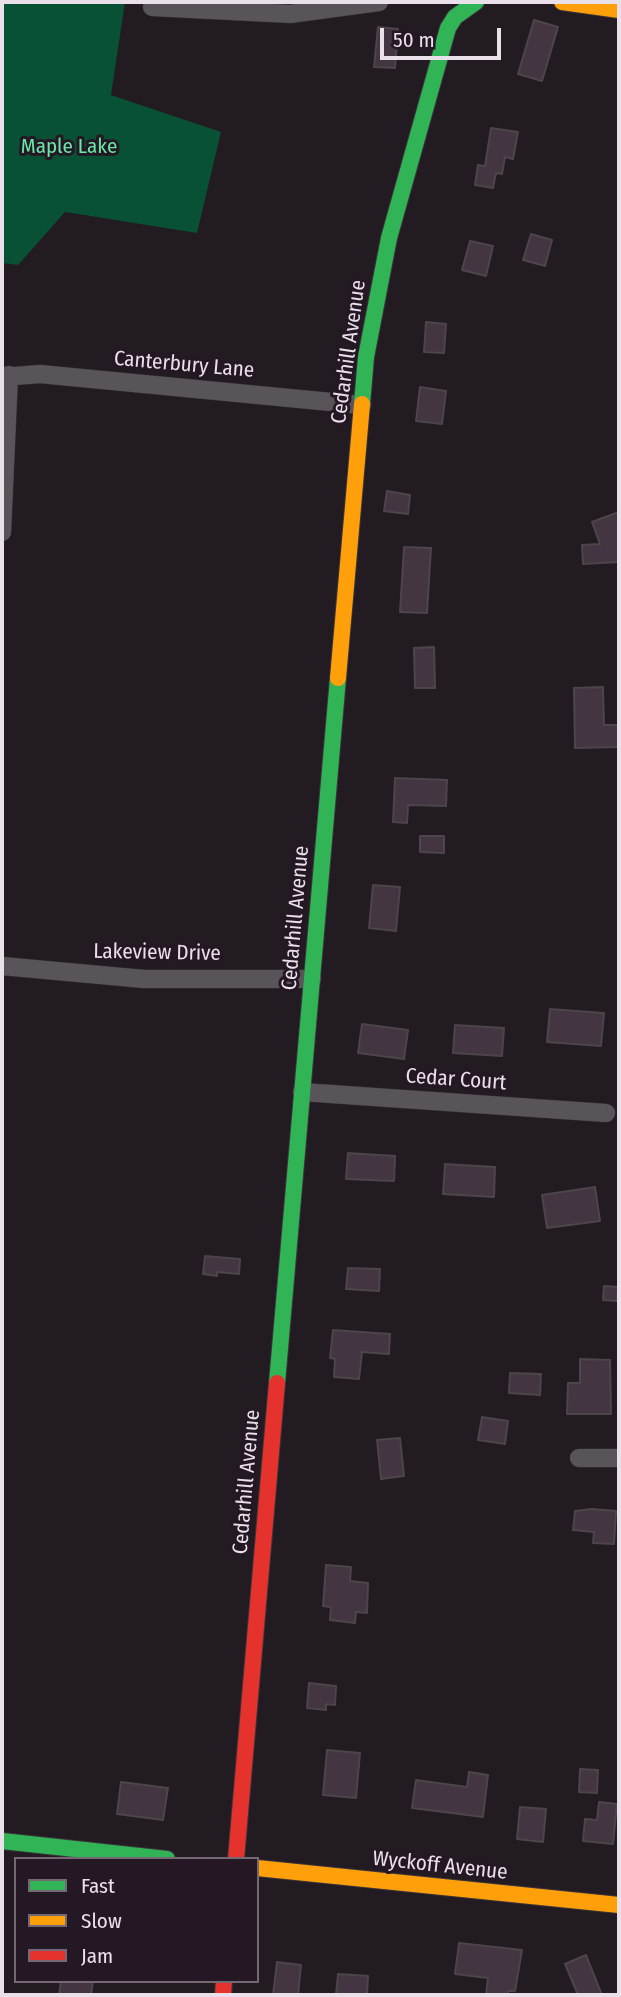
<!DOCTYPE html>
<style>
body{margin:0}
#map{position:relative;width:621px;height:1997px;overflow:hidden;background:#221b22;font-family:"Fira Sans Condensed",sans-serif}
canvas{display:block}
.frame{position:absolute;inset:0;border:4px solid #eae0ea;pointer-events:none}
.legend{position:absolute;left:14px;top:1857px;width:245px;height:126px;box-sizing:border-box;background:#251825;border:2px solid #746874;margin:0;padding:9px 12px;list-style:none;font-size:21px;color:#eae0ea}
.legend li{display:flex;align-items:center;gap:14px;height:35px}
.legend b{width:35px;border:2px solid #746874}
.scale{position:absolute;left:380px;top:28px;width:121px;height:32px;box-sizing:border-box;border:4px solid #eae0ea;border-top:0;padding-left:9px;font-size:21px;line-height:24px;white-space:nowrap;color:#eae0ea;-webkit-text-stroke:5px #251825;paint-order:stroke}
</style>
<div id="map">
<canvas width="621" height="1997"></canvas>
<div class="frame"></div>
<ul class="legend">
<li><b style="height:9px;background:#30b455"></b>Fast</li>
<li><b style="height:9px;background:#ff9f0a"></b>Slow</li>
<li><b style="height:9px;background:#e5322d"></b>Jam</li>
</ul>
<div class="scale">50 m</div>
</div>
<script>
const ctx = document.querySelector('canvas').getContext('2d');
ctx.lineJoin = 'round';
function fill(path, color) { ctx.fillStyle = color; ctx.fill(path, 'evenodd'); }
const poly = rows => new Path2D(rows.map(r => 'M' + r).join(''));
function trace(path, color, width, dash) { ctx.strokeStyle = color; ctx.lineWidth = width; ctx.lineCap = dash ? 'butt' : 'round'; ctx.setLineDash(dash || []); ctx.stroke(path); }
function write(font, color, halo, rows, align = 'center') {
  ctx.font = font + ' "Fira Sans Condensed",sans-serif'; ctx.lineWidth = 6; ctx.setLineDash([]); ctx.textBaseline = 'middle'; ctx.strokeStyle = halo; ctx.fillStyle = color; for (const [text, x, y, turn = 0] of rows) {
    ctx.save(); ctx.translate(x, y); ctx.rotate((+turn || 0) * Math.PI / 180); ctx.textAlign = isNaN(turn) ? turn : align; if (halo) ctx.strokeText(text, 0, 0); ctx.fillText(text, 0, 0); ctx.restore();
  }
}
const forest = poly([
 [2,2,125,2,111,95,221,132,197,233,65,212,18,265,2,263]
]);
const building = poly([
 [534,20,558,27,542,81,518,74,534,20],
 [378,27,398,29,395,68,374,67,378,27],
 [491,128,518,132,513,159,505,157,502,174,496,173,493,188,475,185,478,165,485,166,491,128],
 [531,234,552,240,545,266,523,260,531,234],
 [470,241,493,246,486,276,462,270,470,241],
 [426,322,446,324,444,353,424,352,426,322],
 [420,387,446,391,442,424,416,421,420,387],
 [387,491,410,495,408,514,384,511,387,491],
 [619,512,619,562,583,564,582,545,600,544,592,522,619,512],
 [404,547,431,548,427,613,400,612,404,547],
 [434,647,435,688,415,688,414,648,434,647],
 [603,687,604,725,619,725,619,747,575,748,574,688,603,687],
 [395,778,447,780,446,806,408,805,407,823,393,822,395,778],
 [420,836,444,836,444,853,420,852,420,836],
 [373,885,400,887,396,931,369,928,373,885],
 [550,1009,604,1013,601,1046,547,1042,550,1009],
 [362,1024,408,1030,404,1059,358,1053,362,1024],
 [455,1025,504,1028,502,1056,453,1053,455,1025],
 [348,1153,395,1156,394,1181,346,1179,348,1153],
 [445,1164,495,1167,494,1197,443,1194,445,1164],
 [595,1187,600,1221,547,1228,542,1195,595,1187],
 [205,1256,240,1259,239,1274,217,1272,217,1276,203,1274,205,1256],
 [348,1268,380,1269,379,1291,346,1289,348,1268],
 [604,1286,618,1287,617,1301,603,1300,604,1286],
 [333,1330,390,1334,389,1354,362,1352,359,1379,334,1377,335,1359,330,1358,333,1330],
 [580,1359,610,1360,611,1414,567,1414,568,1383,580,1383,580,1359],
 [510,1373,541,1374,540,1395,509,1393,510,1373],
 [482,1417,508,1421,505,1444,478,1440,482,1417],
 [400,1438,404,1476,381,1479,377,1440,400,1438],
 [592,1509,616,1511,614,1544,593,1543,594,1532,573,1530,575,1511,592,1509],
 [326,1565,351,1567,350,1581,368,1583,367,1613,356,1612,355,1623,330,1620,331,1607,323,1606,326,1565],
 [309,1683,336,1686,335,1705,326,1704,326,1710,307,1708,309,1683],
 [327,1750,360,1753,356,1798,323,1795,327,1750],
 [580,1769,598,1770,597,1793,579,1792,580,1769],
 [469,1772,488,1775,483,1817,412,1808,416,1780,467,1787,469,1772],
 [121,1782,168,1788,163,1820,117,1814,121,1782],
 [599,1802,617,1804,613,1844,583,1841,585,1819,597,1820,599,1802],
 [520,1807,546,1809,543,1842,517,1839,520,1807],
 [459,1943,522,1950,515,1991,508,1991,507,1995,486,1995,488,1978,455,1974,459,1943],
 [586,1955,602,1995,578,1995,565,1964,586,1955],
 [277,1962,301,1965,298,1995,273,1995,277,1962],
 [338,1974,368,1976,367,1995,336,1995,338,1974],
 [61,1981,93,1981,91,1995,59,1995,61,1981]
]);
const street = poly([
 [152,7,290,14,379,2],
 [2,377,40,374,362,405],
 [2,532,9,375],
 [2,966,144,979,312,979],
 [302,1092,606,1113],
 [579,1458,619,1458]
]);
const fast = poly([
 [362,404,366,357,389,238,448,28,455,17,476,2],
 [277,1383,338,678],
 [2,1841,167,1859]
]);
const slow = poly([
 [562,2,619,10],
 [338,678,362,404],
 [257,1868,619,1905]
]);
const jam = poly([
 [236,1859,277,1383],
 [223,1995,224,1981]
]);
const parkNames = [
 ["Maple Lake",69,147]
];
const streetNames = [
 ["Cedarhill Avenue",349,352,-82],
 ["Canterbury Lane",184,365,5],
 ["Cedarhill Avenue",296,918,-85],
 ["Lakeview Drive",157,953,1],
 ["Cedar Court",456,1080,4],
 ["Cedarhill Avenue",247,1482,-85],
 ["Wyckoff Avenue",440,1866,6]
];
fill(forest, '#085134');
fill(building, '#443542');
trace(building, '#4c454a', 2);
trace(street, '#3b353b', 19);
trace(fast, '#3b353b', 18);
trace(slow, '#3b353b', 18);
trace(jam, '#3b353b', 18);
trace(street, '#595459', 18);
trace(fast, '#30b455', 16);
trace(slow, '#ff9f0a', 16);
trace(jam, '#e5322d', 16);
write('21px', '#69e7a7', '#251825', parkNames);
write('21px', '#eae0ea', '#251825', streetNames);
</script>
